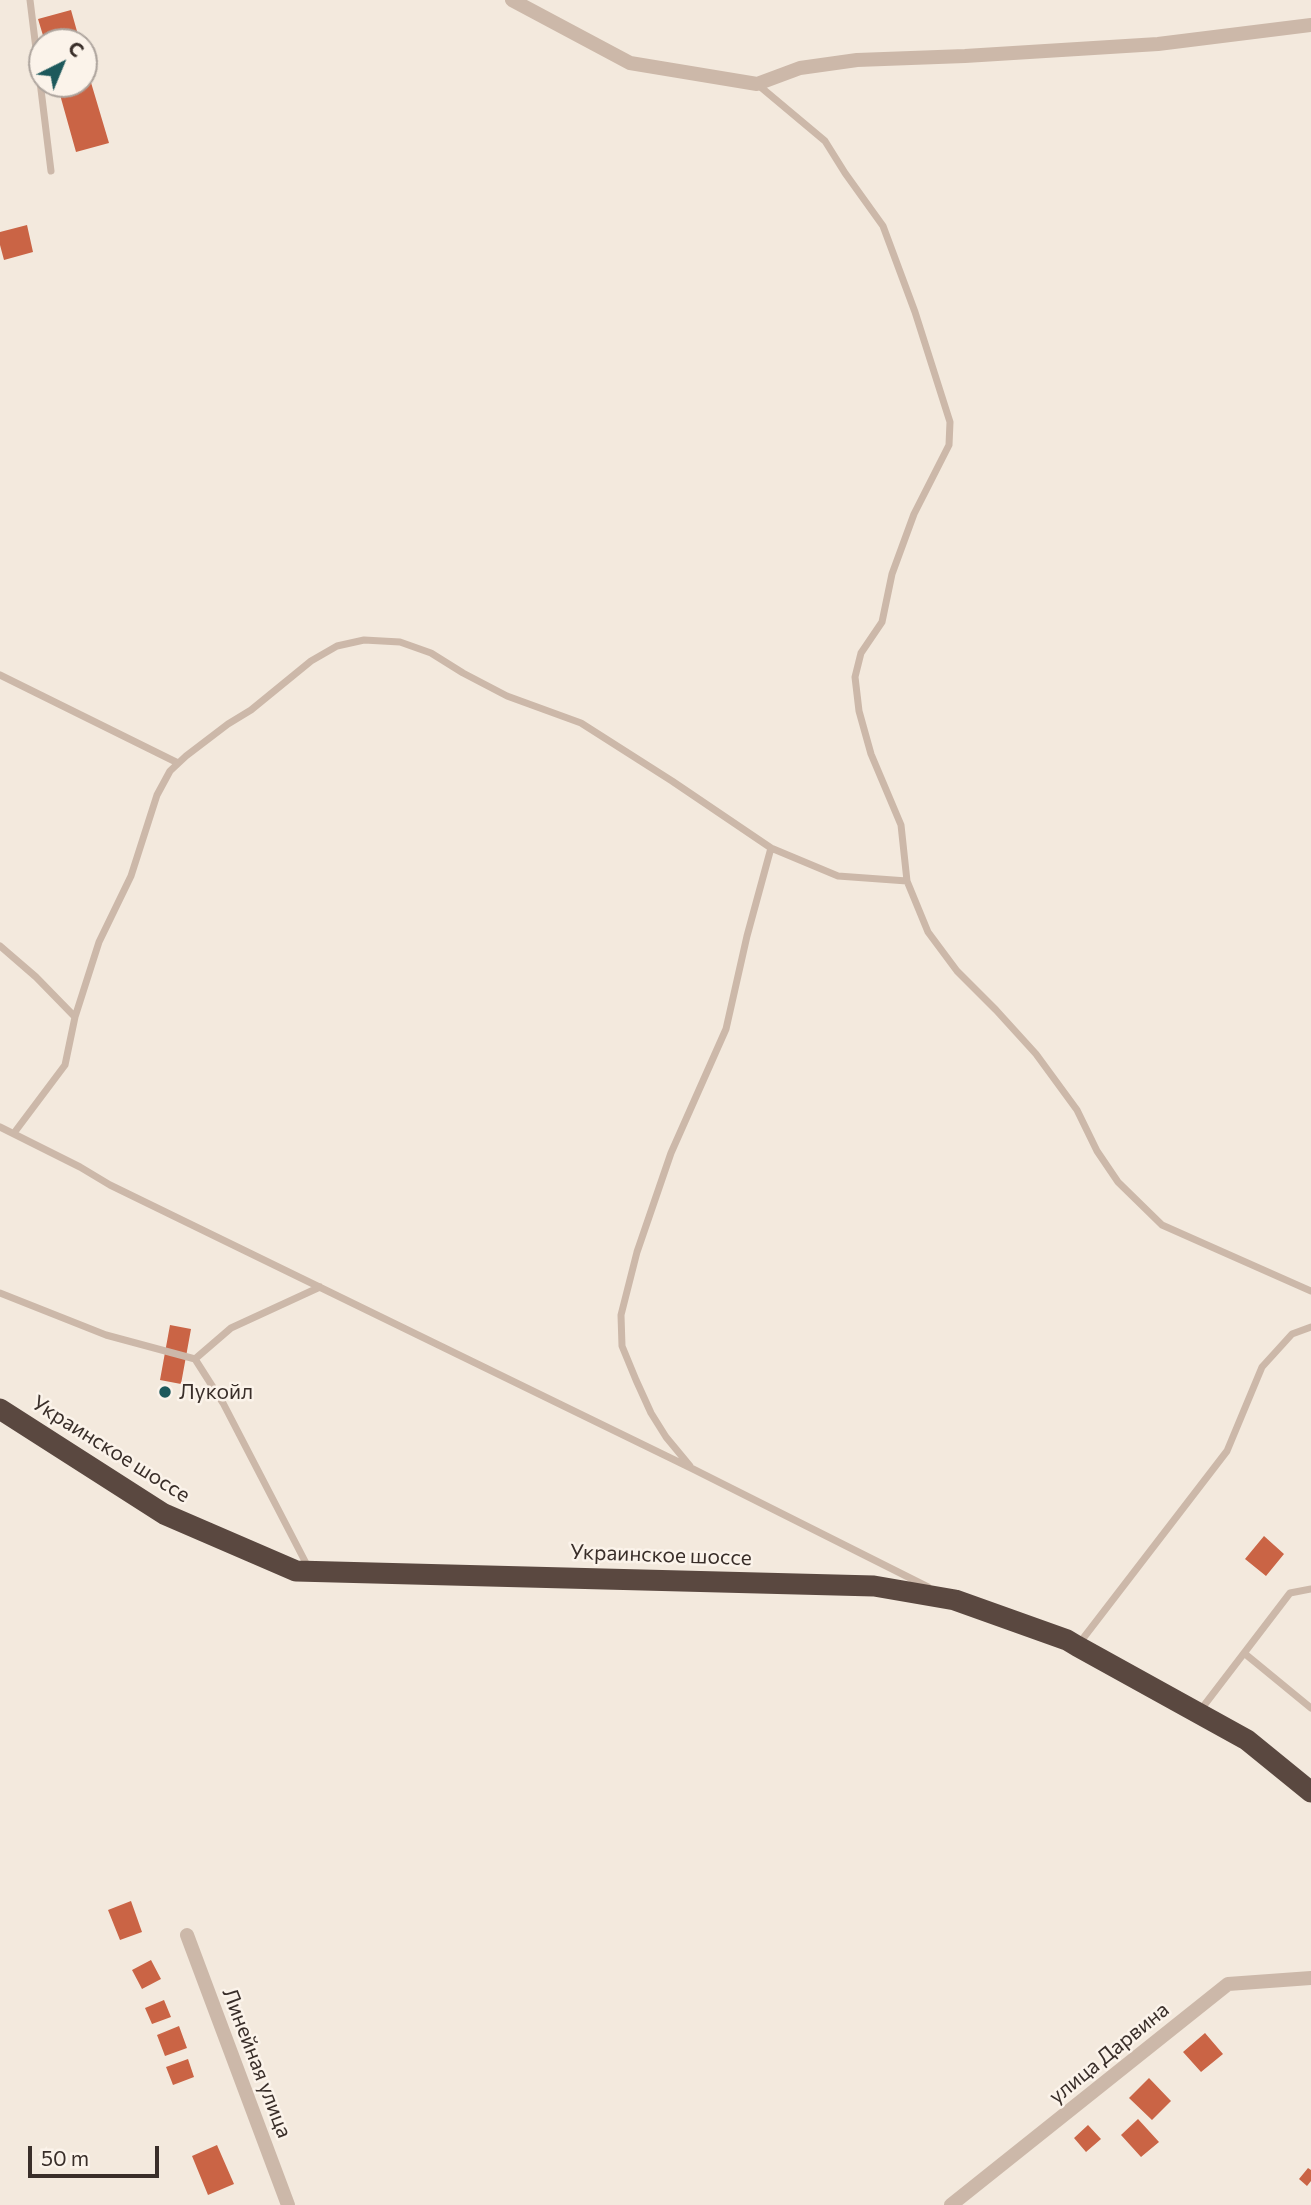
<!DOCTYPE html>
<meta charset="utf-8">
<style>
body{margin:0}
#map{position:relative;width:1311px;height:2205px;overflow:hidden;background:#f3e9dd;font-family:Commissioner,sans-serif}
canvas{display:block}
.north{position:absolute;left:28px;top:28px;width:70px;height:70px;box-sizing:border-box;background:#fbf3ea;border:2px solid #ada49d;border-radius:50%;rotate:43deg;font-size:19px;font-weight:700;line-height:28px;text-align:center;color:#392e29}
.north::after{content:'';display:block;margin:auto;width:24px;height:32px;background:#1d595c;clip-path:polygon(50% 0,100% 100%,50% 72%,0 100%)}
.scale{position:absolute;left:28px;top:2146px;width:131px;height:32px;box-sizing:border-box;border:4px solid #392e29;border-top:0;padding-left:9px;font-size:21px;line-height:24px;white-space:nowrap;color:#392e29;-webkit-text-stroke:5px #fbf3ea;paint-order:stroke}
</style>
<div id="map">
<canvas width="1311" height="2205"></canvas>
<div class="north">С</div>
<div class="scale">50 m</div>
</div>
<script>
const ctx = document.querySelector('canvas').getContext('2d');
ctx.lineJoin = 'round';
function fill(path, color) { ctx.fillStyle = color; ctx.fill(path, 'evenodd'); }
const poly = rows => new Path2D(rows.map(r => 'M' + r).join(''));
function trace(path, color, width, dash) { ctx.strokeStyle = color; ctx.lineWidth = width; ctx.lineCap = dash ? 'butt' : 'round'; ctx.setLineDash(dash || []); ctx.stroke(path); }
function write(font, color, halo, rows, align = 'center') {
  ctx.font = font + ' Commissioner,sans-serif'; ctx.lineWidth = 5; ctx.setLineDash([]); ctx.textBaseline = 'middle'; ctx.strokeStyle = halo; ctx.fillStyle = color; for (const [text, x, y, turn = 0] of rows) {
    ctx.save(); ctx.translate(x, y); ctx.rotate((+turn || 0) * Math.PI / 180); ctx.textAlign = isNaN(turn) ? turn : align; if (halo) ctx.strokeText(text, 0, 0); ctx.fillText(text, 0, 0); ctx.restore();
  }
}
const building = poly([
 [71,10,80,42,45,42,38,19],
 [84,59,109,143,76,152,57,84,84,84],
 [27,225,33,252,4,260,0,245,0,232],
 [170,1325,191,1329,181,1384,160,1380],
 [1264,1536,1284,1554,1266,1576,1245,1559],
 [131,1901,142,1932,120,1940,108,1910],
 [151,1960,161,1979,142,1989,132,1970],
 [164,2000,171,2017,152,2024,145,2008],
 [179,2026,187,2048,165,2056,157,2035],
 [1205,2033,1223,2054,1201,2072,1183,2052],
 [188,2059,194,2077,173,2085,166,2067],
 [1149,2078,1171,2101,1152,2120,1129,2098],
 [1138,2119,1159,2142,1141,2157,1121,2135],
 [1088,2125,1101,2139,1086,2152,1074,2138],
 [217,2145,234,2184,208,2195,192,2156],
 [1308,2168,1311,2170,1311,2181,1307,2186,1299,2179]
]);
const lane = poly([
 [30,0,51,171],
 [0,675,178,763],
 [907,881,928,932,957,971,996,1010,1036,1054,1077,1110,1097,1151,1118,1182,1162,1225,1311,1291],
 [0,946,36,977,75,1017,99,942,131,876,157,795,170,771,186,756,228,724,251,710,311,661,337,646,364,640,400,642,431,653,463,673,507,696,581,723,672,781,771,848,838,876,907,881,901,825,871,754,859,711,855,677,861,653,882,622,892,574,914,514,949,445,950,422,915,312,883,226,845,173,825,141,757,84],
 [0,1127,80,1167,110,1185,693,1469,928,1587],
 [14,1133,65,1065,75,1017],
 [0,1293,106,1335,195,1359,223,1403,308,1567],
 [195,1359,231,1328,320,1287],
 [690,1466,666,1437,651,1413,636,1380,622,1346,621,1315,637,1252,671,1153,726,1029,747,936,771,848],
 [1078,1645,1227,1451,1262,1367,1292,1334,1311,1327],
 [1244,1653,1311,1708],
 [1199,1712,1290,1593,1311,1589]
]);
const street = poly([
 [512,0,630,63,757,84,800,68,857,60,965,56,1158,44,1311,25],
 [187,1935,288,2205],
 [951,2205,1228,1984,1311,1978]
]);
const highway = poly([
 [0,1409,164,1514,296,1571,874,1586,955,1600,1067,1640,1077,1646,1247,1740,1311,1792]
]);
const markers = [
 [165,1392,7,"#1d595c"]
];
const poiNames = [
 ["Лукойл",179,1392]
];
const streetNames = [
 ["Украинское шоссе",111,1449,32],
 ["Украинское шоссе",661,1555,2],
 ["улица Дарвина",1109,2053,-39],
 ["Линейная улица",257,2063,69]
];
fill(building, '#ca6445');
trace(lane, '#ccb8a9', 7);
trace(street, '#ccb8a9', 14);
trace(highway, '#5a4840', 21);
for (const [x, y, r, color] of markers) { const dot = new Path2D(); dot.arc(x, y, r, 0, 2 * Math.PI); ctx.fillStyle = color; ctx.fill(dot); trace(dot, '#fbf3ea', 2.5); }
write('21px', '#392e29', '#fbf3ea', poiNames, 'left');
write('21px', '#392e29', '#fbf3ea', streetNames);
</script>
